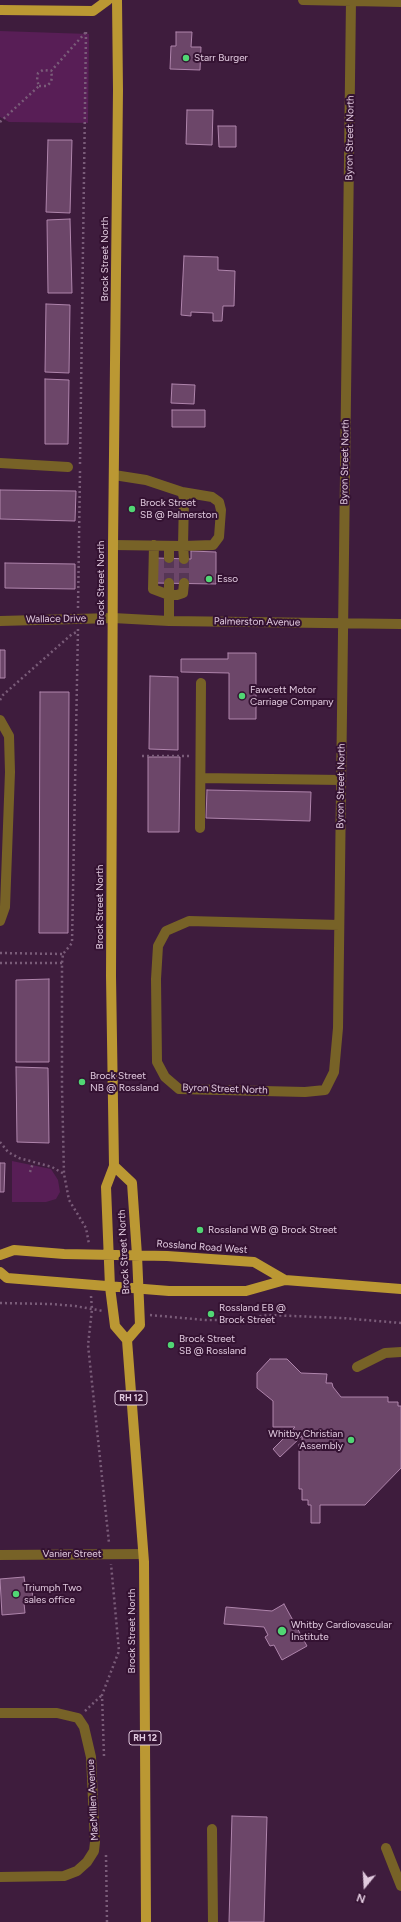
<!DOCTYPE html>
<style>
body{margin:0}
#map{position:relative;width:401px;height:1922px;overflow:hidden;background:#3e1c3d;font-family:Figtree,sans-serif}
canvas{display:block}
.north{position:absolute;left:345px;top:1866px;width:40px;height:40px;-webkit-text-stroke:3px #341232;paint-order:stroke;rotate:198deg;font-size:11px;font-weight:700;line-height:16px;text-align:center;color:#e1cadf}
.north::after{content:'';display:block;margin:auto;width:14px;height:18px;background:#e1cadf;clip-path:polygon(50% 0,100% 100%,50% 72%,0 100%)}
</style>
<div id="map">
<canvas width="401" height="1922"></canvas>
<div class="north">N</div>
</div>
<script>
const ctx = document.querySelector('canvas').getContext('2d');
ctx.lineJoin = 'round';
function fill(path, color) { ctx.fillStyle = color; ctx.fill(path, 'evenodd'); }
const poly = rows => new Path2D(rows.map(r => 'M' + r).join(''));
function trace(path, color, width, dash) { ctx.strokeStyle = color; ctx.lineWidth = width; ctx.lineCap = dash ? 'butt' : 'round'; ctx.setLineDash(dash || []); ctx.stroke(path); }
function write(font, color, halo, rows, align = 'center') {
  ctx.font = font + ' Figtree,sans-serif'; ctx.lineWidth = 4; ctx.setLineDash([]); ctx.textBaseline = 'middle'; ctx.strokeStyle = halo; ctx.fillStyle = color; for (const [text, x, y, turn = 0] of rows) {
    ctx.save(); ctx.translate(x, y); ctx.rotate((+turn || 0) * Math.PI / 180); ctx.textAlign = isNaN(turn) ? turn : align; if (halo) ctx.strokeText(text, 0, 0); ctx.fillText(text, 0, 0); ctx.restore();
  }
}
const green = poly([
 [0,31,89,34,88,123,9,122,0,117],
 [12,1161,51,1169,58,1180,60,1192,56,1199,46,1202,12,1202]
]);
const building = poly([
 [176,32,192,32,191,47,201,47,200,70,170,69,171,46,176,46,176,32],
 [187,110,213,110,212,145,186,144,187,110],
 [218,126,236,126,236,147,219,147,218,126],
 [48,140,72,140,70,213,46,212,48,140],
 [70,219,72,293,48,293,47,220,70,219],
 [184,256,218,257,218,270,235,271,234,306,223,306,222,321,213,321,213,313,191,312,191,316,181,315,184,256],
 [46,304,70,305,69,373,45,372,46,304],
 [45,379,69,380,68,444,45,444,45,379],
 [172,384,195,385,194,404,171,403,172,384],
 [172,410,205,410,205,427,172,427,172,410],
 [0,490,76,491,75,521,0,519,0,490],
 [191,551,216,552,216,584,155,583,156,558,191,559,191,551],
 [5,563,75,564,75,589,5,588,5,563],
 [0,650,5,650,5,678,0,678,0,650],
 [228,653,256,653,256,719,229,719,229,673,181,672,181,659,228,659,228,653],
 [150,676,178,677,178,750,149,749,150,676],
 [40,692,69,692,68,933,39,933,40,692],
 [148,757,180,757,179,832,148,832,148,757],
 [207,790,311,792,310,821,206,818,207,790],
 [49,979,49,1062,16,1062,16,980,49,979],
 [16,1067,48,1068,49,1143,17,1142,16,1067],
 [0,1163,5,1163,4,1192,0,1192,0,1163],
 [270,1359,287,1359,301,1373,327,1374,326,1383,332,1383,333,1387,341,1397,388,1397,388,1402,398,1402,398,1406,401,1406,401,1468,365,1505,320,1505,320,1523,311,1523,311,1505,308,1505,308,1500,302,1500,302,1489,299,1489,299,1444,302,1444,302,1436,280,1457,273,1449,295,1427,273,1427,273,1401,257,1388,257,1373,270,1359],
 [24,1577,26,1589,32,1589,33,1602,24,1603,25,1613,2,1615,0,1579,24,1577],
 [284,1604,307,1646,282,1660,274,1645,270,1646,265,1637,268,1635,264,1627,224,1624,226,1607,272,1611,284,1604],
 [232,1816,267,1817,264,1922,229,1922,232,1816]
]);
const minorTunnel = poly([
 [169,583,169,558],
 [184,583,184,559]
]);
const path = poly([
 [39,86,47,86,51,82,52,77,51,71],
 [0,122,39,86,37,80,38,73,43,70,51,71,86,32],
 [80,464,86,32],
 [78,608,80,471],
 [78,629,72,943,63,954,62,963,62,1087,64,1174,69,1200,86,1228,89,1244],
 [0,700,3,695,72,634,77,632],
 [142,756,189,756],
 [0,953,63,954],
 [0,963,62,963],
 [0,1142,8,1152,19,1158,52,1167,64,1174],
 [30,1172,33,1163],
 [91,1296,92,1309,88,1345,109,1543],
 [0,1303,51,1304,75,1306,103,1311],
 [150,1315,205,1320,235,1320,268,1315,342,1318,401,1323],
 [85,1711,102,1695],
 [104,1756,102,1695,119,1651,111,1564],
 [106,1855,107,1922]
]);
const minor = poly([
 [303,0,401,2],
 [0,463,68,467],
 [182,492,212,497,219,502,221,510,219,537,213,545,183,546,184,559],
 [113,545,183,546,184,498,182,492,146,480,114,475],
 [154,545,153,589,169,595,177,595,183,593,184,583],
 [169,558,169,546],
 [169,583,169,621],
 [0,621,113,618,169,621,401,624],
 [0,720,9,736,10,772,5,907,0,921],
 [201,778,341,780],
 [200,828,201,683],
 [339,925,189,921,166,931,158,946,156,979,157,1062,165,1077,179,1089,305,1092,325,1090,334,1072,338,1028,351,0],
 [357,1367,385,1353,401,1352],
 [0,1555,143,1554],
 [0,1713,57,1713,78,1718,84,1727,91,1757,95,1842,94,1851,87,1862,77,1871,64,1876,0,1877],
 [212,1829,213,1922],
 [386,1848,401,1886]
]);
const major = poly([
 [117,0,118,90,113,545,111,976,114,1166,106,1187,110,1287,115,1326,127,1340,144,1562,146,1922],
 [0,10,93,11,108,0],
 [114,1166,132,1183,137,1255,140,1325,127,1340],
 [0,1255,14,1250,64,1254,167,1256,254,1262,285,1280],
 [0,1272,7,1278,169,1291,246,1291,285,1280,401,1289]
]);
const markers = [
 [186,58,4,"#51d674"],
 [132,509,4,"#51d674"],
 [209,579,4,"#51d674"],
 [242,696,4,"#51d674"],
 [82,1082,4,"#51d674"],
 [200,1230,4,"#51d674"],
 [211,1314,4,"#51d674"],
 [171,1345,4,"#51d674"],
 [351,1440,4,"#51d674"],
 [16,1594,4,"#51d674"],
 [282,1631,5,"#51d674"]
];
const shields = [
 [131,1398,32],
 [145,1738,32]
];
const shieldNames = [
 ["RH 12",131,1398],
 ["RH 12",145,1738]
];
const poiNames = [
 ["Starr Burger",194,58],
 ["Brock Street",140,503],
 ["SB @ Palmerston",140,515],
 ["Esso",217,579],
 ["Fawcett Motor",250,690],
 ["Carriage Company",250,702],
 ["Brock Street",90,1076],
 ["NB @ Rossland",90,1088],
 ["Rossland WB @ Brock Street",208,1230],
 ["Rossland EB @",219,1308],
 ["Brock Street",219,1320],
 ["Brock Street",179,1339],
 ["SB @ Rossland",179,1351],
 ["Whitby Christian",343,1434,"right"],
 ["Assembly",343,1446,"right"],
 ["Triumph Two",24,1588],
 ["sales office",24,1600],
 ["Whitby Cardiovascular",291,1625],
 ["Institute",291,1637]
];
const streetNames = [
 ["Byron Street North",350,138,-89],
 ["Brock Street North",105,259,-90],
 ["Byron Street North",345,462,-89],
 ["Brock Street North",101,583,-90],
 ["Wallace Drive",56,619,-1],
 ["Palmerston Avenue",257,622,1],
 ["Byron Street North",341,786,-89],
 ["Brock Street North",100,907,-90],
 ["Byron Street North",225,1089,2],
 ["Rossland Road West",202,1247,4],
 ["Brock Street North",124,1252,-93],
 ["Vanier Street",72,1554],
 ["Brock Street North",132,1631,-90],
 ["MacMillen Avenue",93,1800,-93]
];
fill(green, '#581e56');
fill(building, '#6c4669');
trace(building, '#af85ac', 1);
trace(minorTunnel, '#563655', 10, [10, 5]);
trace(path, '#7a5c79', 2.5, [2, 3]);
trace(minor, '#776227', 10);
trace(major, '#bb9833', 10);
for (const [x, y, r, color] of markers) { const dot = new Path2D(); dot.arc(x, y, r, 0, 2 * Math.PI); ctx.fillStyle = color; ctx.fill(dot); trace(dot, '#341232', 1.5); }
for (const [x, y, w] of shields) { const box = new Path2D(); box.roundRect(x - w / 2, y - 7, w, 14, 3); ctx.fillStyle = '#341232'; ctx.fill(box); trace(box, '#e1cadf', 1); }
write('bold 9px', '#e1cadf', null, shieldNames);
write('10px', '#e1cadf', '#341232', poiNames, 'left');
write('10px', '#e1cadf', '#341232', streetNames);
</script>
